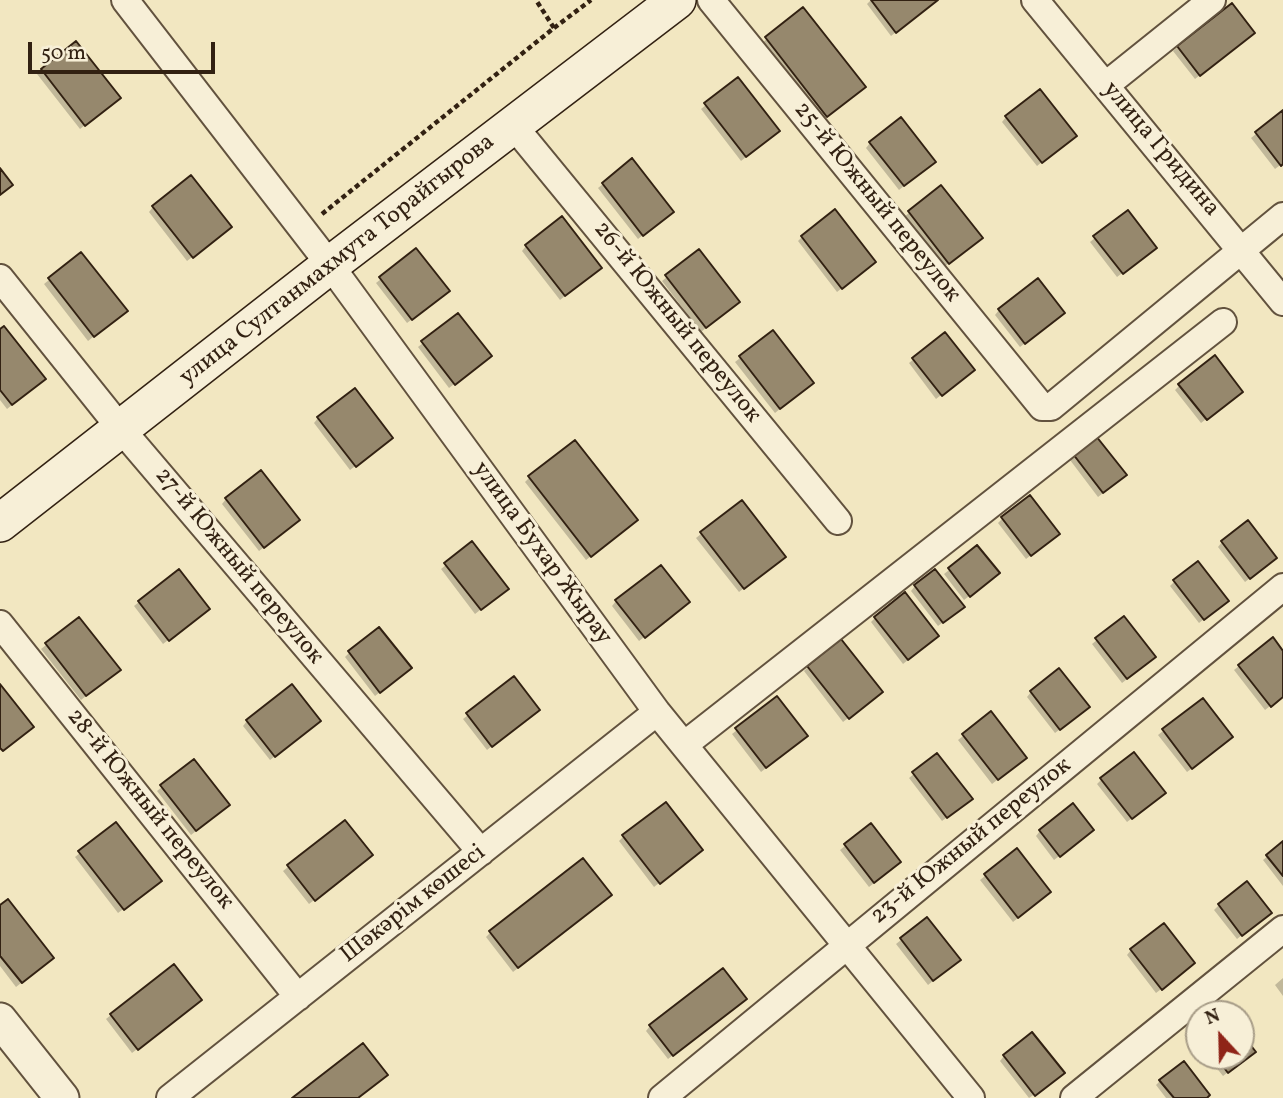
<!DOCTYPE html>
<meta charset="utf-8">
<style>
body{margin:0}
#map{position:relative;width:1283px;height:1098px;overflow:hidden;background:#f2e7c1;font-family:Vollkorn,serif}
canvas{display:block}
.north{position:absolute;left:1185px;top:1000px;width:70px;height:70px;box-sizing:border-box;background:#f7efd7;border:2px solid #a89d88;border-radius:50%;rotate:338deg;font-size:19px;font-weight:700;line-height:28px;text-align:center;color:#322112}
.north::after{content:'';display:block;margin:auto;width:24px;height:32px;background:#8f2418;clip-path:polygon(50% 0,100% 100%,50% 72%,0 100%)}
.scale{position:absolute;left:28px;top:42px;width:187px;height:32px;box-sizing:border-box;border:4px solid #322112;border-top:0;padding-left:9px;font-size:21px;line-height:24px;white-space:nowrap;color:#322112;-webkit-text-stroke:5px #f7efd7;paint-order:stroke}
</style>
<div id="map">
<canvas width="1283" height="1098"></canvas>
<div class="north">N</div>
<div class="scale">50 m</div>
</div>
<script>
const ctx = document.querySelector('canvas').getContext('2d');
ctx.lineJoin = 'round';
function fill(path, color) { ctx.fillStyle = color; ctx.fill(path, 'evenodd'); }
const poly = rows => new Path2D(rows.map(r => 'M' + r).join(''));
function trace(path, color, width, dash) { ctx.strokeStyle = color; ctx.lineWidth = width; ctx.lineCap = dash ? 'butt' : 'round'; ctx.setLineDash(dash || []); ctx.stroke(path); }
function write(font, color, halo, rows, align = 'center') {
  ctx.font = font + ' Vollkorn,serif'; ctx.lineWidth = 6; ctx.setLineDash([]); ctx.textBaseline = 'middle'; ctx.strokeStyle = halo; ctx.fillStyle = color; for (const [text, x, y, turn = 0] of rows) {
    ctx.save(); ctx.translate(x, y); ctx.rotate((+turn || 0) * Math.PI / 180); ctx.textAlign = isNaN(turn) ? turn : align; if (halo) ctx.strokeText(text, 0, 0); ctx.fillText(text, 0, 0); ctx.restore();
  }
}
const shadow = poly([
 [871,0,937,0,891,36,867,4],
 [803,9,859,91,822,120,762,43],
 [1248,38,1195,79,1173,51,1178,47],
 [42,70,114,103,80,129,37,74],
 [706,105,774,135,741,161,701,109],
 [1283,112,1283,163,1275,169,1251,138],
 [1006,117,1070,140,1037,166,1002,122],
 [870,143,929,166,899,190,866,148],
 [603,184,667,216,638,239,598,188],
 [941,187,976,242,944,267,904,217],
 [153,207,225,232,187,261,149,212],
 [802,237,869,267,837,292,798,241],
 [1095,238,1150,252,1117,277,1090,242],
 [526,246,595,272,560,300,522,251],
 [416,251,443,296,407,323,376,283],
 [699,252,733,306,701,332,662,281],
 [81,254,121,315,88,341,44,284],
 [999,310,1058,318,1020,347,995,315],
 [458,315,485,360,449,388,418,347],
 [0,331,39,384,7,409,0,400],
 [773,332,807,387,775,413,735,362],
 [914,359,968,374,936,399,909,363],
 [1180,385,1236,396,1201,423,1175,390],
 [318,418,387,442,350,470,314,423],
 [1096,439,1120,480,1098,497,1070,460],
 [529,478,631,525,586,560,525,482],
 [226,499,293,525,259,551,222,504],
 [741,502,779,561,739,592,696,538],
 [1002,519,1053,538,1026,559,998,523],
 [1222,542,1271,562,1245,582,1218,547],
 [472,544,502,593,475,614,441,569],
 [977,548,993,578,964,600,944,574],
 [1174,582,1222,605,1199,623,1170,586],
 [915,586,958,611,938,626,911,591],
 [616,601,683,607,639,641,612,606],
 [139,602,203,613,163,644,134,606],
 [875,618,933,640,903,664,871,622],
 [1124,618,1149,662,1122,683,1092,644],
 [79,619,114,674,81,700,41,649],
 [349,653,405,673,375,696,345,657],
 [1283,653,1283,696,1265,710,1234,670,1239,666],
 [808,667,876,697,843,722,804,671],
 [514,679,533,714,487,750,463,719],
 [1031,692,1083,712,1055,733,1027,697],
 [777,699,801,741,761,772,732,734],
 [1202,700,1227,742,1187,772,1158,735],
 [991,714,1020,762,992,784,958,740],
 [247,721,314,726,270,760,243,726],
 [937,755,966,803,942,821,909,778],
 [1102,779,1160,797,1127,822,1097,784],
 [162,787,223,810,191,835,157,791],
 [345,822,366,860,309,904,283,871],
 [871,825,895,867,869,887,840,850],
 [1040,831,1087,835,1054,860,1036,836],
 [623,837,696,854,654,887,619,841],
 [1283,844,1283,886,1263,860],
 [1016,851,1044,897,1013,922,980,880],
 [80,853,155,885,118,913,75,857],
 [606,899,513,972,486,937,490,933],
 [1219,905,1265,917,1237,939,1214,910],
 [0,908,47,963,16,987,0,966],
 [927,919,954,964,928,985,896,944],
 [1131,950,1189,968,1156,993,1127,955],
 [1283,978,1283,996,1275,985],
 [740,1003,668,1059,646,1031,650,1026],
 [195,1004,132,1053,106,1019,111,1015],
 [1241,1035,1249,1056,1223,1076,1207,1056,1241,1056],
 [1004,1056,1058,1078,1029,1098,1000,1061],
 [1160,1081,1205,1098,1166,1098,1156,1085]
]);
const building = poly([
 [871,0,938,0,896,33,871,0],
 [1232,3,1255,33,1200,76,1177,46,1232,3],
 [803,7,866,87,827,117,765,37,803,7],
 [76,41,121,98,85,126,41,69,76,41],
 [738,77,780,131,746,157,704,103,738,77],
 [1040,89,1077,136,1042,163,1005,116,1040,89],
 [1283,110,1283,164,1281,166,1255,132,1283,110],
 [901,117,936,162,904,186,869,142,901,117],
 [632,158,674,212,643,236,602,183,632,158],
 [0,168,13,185,0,195,0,168],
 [191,175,232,227,193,258,152,206,191,175],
 [941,185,983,238,949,264,908,211,941,185],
 [835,209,876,262,842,289,801,236,835,209],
 [1128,210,1157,248,1123,274,1093,236,1128,210],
 [562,216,602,268,565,296,525,245,562,216],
 [416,248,450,291,412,320,379,277,416,248],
 [699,249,740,302,706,328,665,275,699,249],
 [81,252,128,311,94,337,48,278,81,252],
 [1038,278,1065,313,1025,344,998,309,1038,278],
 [458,313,492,356,455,385,421,341,458,313],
 [4,326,46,379,12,405,0,390,0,329,4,326],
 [773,330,814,383,780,409,739,356,773,330],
 [945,332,975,370,942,396,912,358,945,332],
 [1215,355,1243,392,1207,420,1178,384,1215,355],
 [355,388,393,438,356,467,317,417,355,388],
 [1096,436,1127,475,1103,493,1073,454,1096,436],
 [575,440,638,520,591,557,528,476,575,440],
 [261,470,300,520,264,548,225,498,261,470],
 [1030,495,1060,534,1031,556,1001,517,1030,495],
 [742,500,786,557,744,589,700,532,742,500],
 [1248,520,1277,558,1250,579,1221,541,1248,520],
 [472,541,509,589,481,610,444,563,472,541],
 [977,545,1000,573,970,597,948,568,977,545],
 [1198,561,1229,601,1204,620,1173,580,1198,561],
 [661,565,690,602,645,638,615,600,661,565],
 [179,569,210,609,169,641,138,601,179,569],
 [935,569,965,607,943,623,914,585,935,569],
 [905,592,939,636,908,660,874,617,905,592],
 [1124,616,1156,657,1127,679,1095,638,1124,616],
 [79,617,121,670,86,696,45,643,79,617],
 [379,627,412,668,380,693,348,651,379,627],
 [1273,637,1283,651,1283,697,1271,707,1238,665,1273,637],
 [841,639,883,692,849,719,807,666,841,639],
 [1059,668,1090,707,1060,730,1030,691,1059,668],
 [514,676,540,710,492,747,466,713,514,676],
 [0,684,34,727,3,751,0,748,0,684],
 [292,684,321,721,275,757,246,720,292,684],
 [777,696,808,736,766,768,735,728,777,696],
 [1203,698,1233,737,1192,769,1162,729,1203,698],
 [991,711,1027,758,998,780,962,734,991,711],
 [1134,752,1166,793,1132,819,1100,778,1134,752],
 [937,753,973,799,947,818,912,772,937,753],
 [194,759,230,805,196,831,160,785,194,759],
 [666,802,703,850,660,884,622,835,666,802],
 [1073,803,1094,830,1060,857,1039,830,1073,803],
 [345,820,373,855,315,901,287,865,345,820],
 [116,822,162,881,124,910,78,851,116,822],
 [871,823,901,862,874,883,844,844,871,823],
 [1283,841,1283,876,1266,855,1283,841],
 [1017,848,1051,892,1018,918,984,874,1017,848],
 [583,858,612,895,518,968,489,931,583,858],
 [1247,881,1272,913,1242,936,1218,904,1247,881],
 [8,899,54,958,22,983,0,956,0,905,8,899],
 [927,917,961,960,933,981,900,938,927,917],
 [1164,923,1195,963,1162,990,1130,949,1164,923],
 [174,964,202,1000,138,1050,110,1014,174,964],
 [723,968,747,999,673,1056,649,1025,723,968],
 [1032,1032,1065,1073,1035,1096,1003,1055,1032,1032],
 [1241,1033,1256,1052,1228,1073,1215,1056,1241,1056,1241,1033],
 [363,1043,388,1075,358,1098,292,1098,363,1043],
 [1184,1061,1210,1095,1207,1098,1174,1098,1159,1080,1184,1061]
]);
const path = poly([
 [554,28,591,0],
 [322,214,554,28,536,0]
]);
const minor = poly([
 [125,0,330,265,657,712,971,1098],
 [711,0,1042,407,1051,407,1283,216],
 [1035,0,1283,302],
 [1106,85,1212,0],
 [513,125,838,521],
 [0,278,121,429,481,852],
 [0,624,298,997],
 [684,745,1223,322],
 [170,1098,657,712],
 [662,1098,1283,587],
 [1074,1098,1283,929]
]);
const tertiary = poly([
 [0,1020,62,1098]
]);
const secondary = poly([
 [0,523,330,265,677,0]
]);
const streetNames = [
 ["улица Гридина",1160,150,50],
 ["25-й Южный переулок",876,203,51],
 ["улица Султанмахмута Торайгырова",338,261,-38],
 ["26-й Южный переулок",676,323,51],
 ["улица Бухар Жырау",541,554,54],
 ["27-й Южный переулок",238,567,50],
 ["28-й Южный переулок",149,810,51],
 ["23-й Южный переулок",972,842,-39],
 ["Шәкәрім көшесі",414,905,-38]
];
fill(shadow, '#0003');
fill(building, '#96886d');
trace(building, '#322112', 2);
trace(minor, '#62523e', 30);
trace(tertiary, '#62523e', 37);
trace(secondary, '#322112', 40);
trace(path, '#322112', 4.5, [5, 3.5]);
trace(minor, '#f7efd7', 26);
trace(tertiary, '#f7efd7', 33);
trace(secondary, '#f7efd7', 37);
write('24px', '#322112', '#f7efd7', streetNames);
</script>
